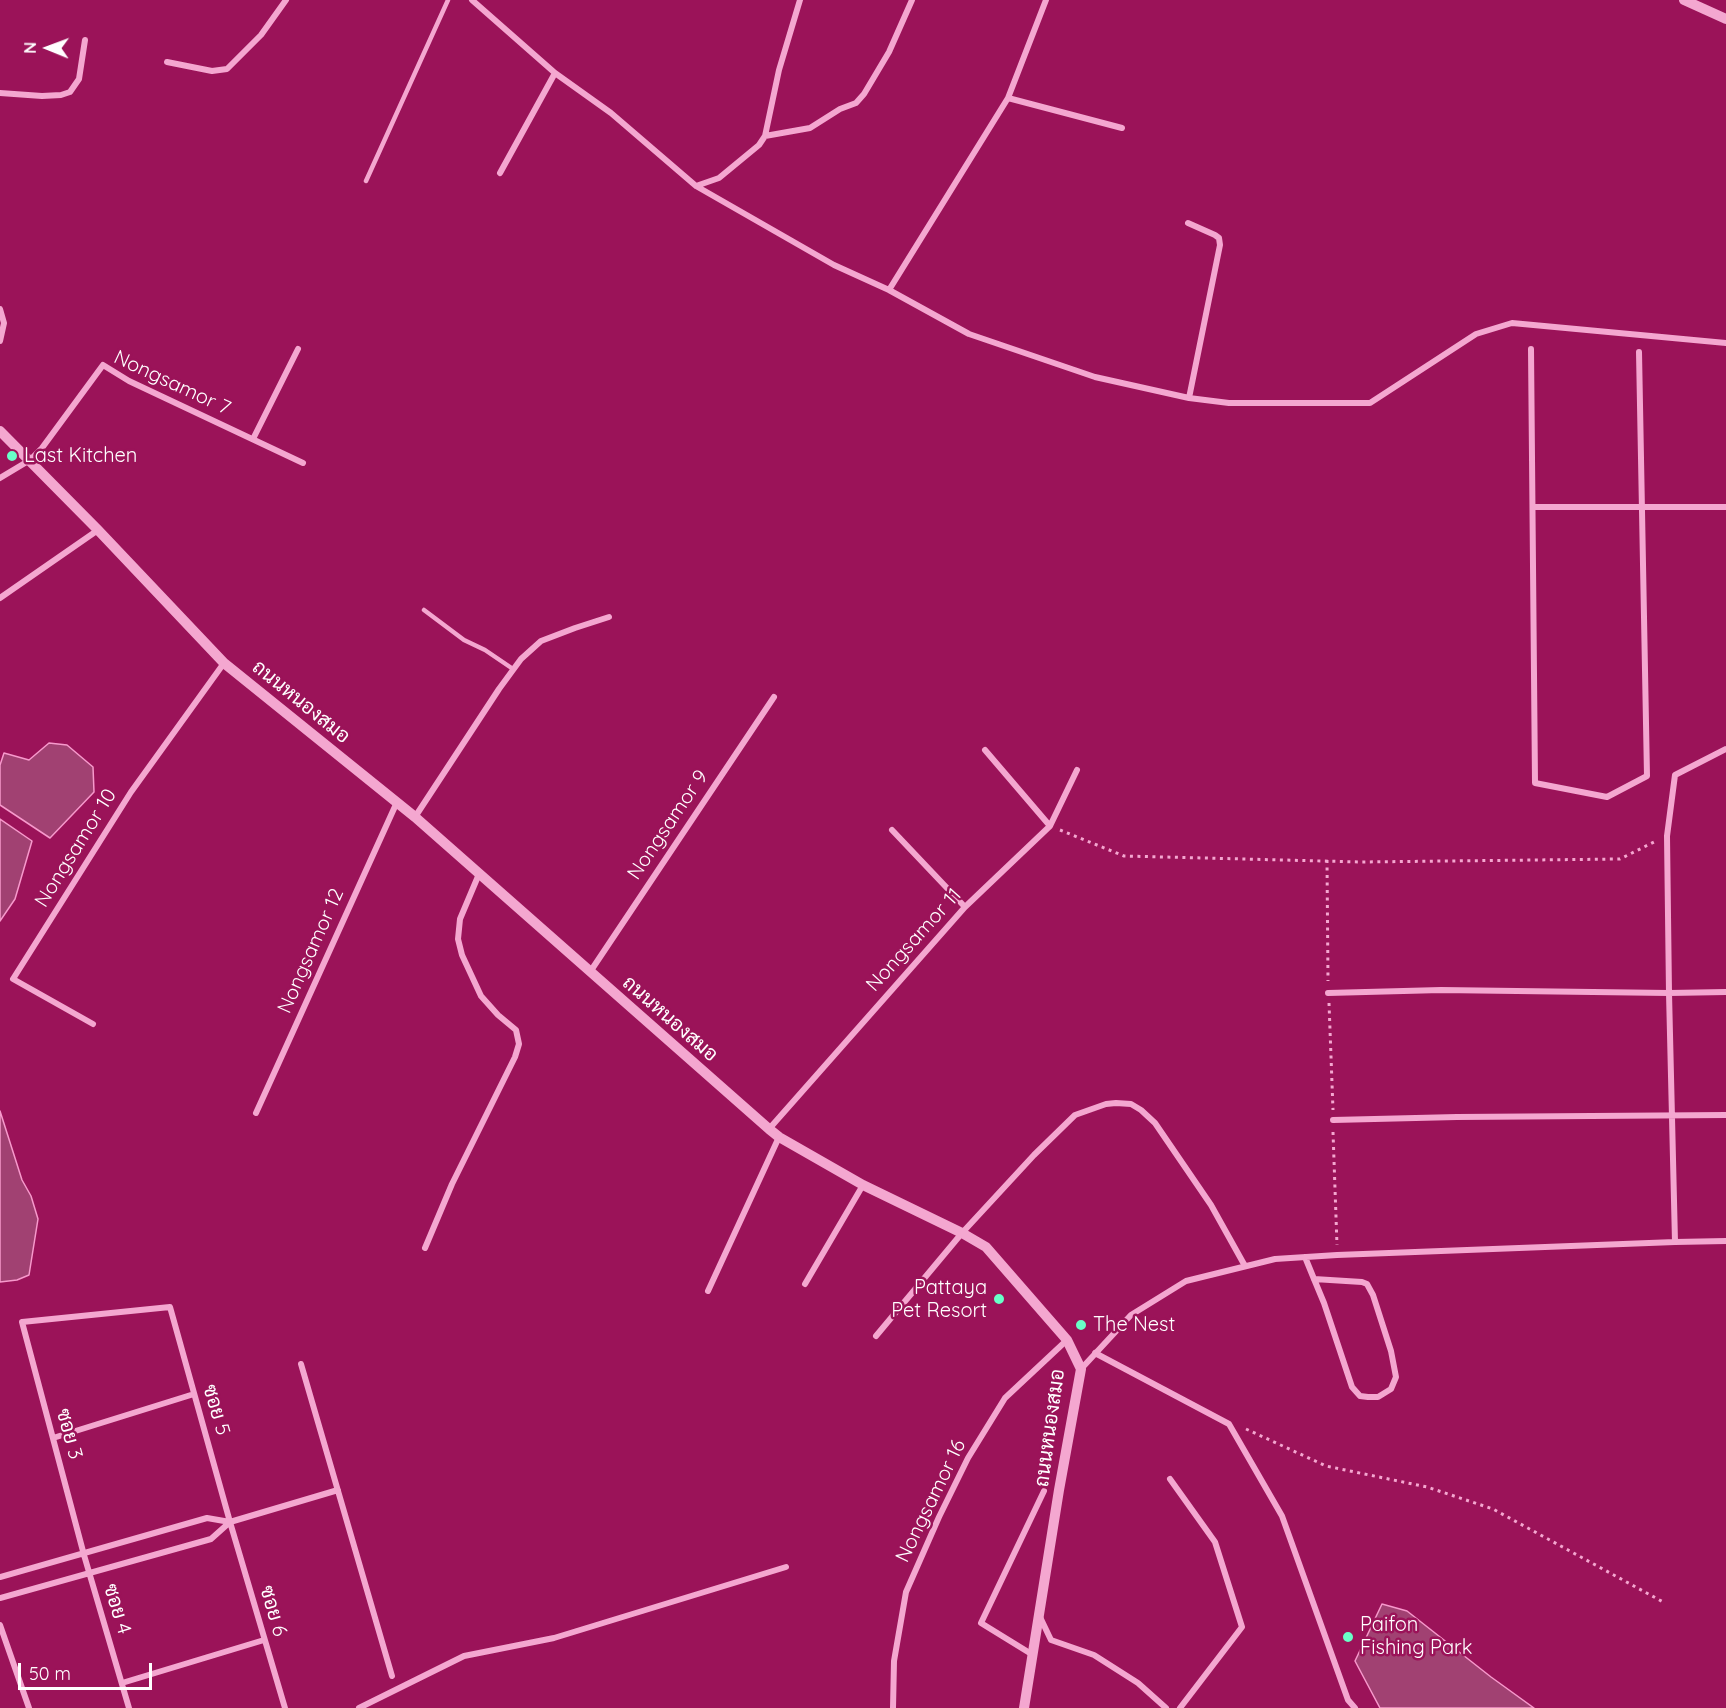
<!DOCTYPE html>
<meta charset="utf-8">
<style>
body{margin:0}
#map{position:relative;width:1726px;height:1708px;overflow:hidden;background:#9b1359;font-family:Quicksand,sans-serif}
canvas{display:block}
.north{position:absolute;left:18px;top:18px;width:60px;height:60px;-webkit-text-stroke:4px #9b1359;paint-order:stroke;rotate:271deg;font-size:16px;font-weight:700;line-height:24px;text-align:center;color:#fff}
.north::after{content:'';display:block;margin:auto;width:21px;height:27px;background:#fff;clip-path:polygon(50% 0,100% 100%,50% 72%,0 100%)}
.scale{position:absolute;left:18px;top:1663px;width:134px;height:27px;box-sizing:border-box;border:3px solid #fff;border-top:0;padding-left:8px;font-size:18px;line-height:21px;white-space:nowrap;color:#fff;-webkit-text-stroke:4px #9b1359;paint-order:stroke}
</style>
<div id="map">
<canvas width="1726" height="1708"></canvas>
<div class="north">N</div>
<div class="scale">50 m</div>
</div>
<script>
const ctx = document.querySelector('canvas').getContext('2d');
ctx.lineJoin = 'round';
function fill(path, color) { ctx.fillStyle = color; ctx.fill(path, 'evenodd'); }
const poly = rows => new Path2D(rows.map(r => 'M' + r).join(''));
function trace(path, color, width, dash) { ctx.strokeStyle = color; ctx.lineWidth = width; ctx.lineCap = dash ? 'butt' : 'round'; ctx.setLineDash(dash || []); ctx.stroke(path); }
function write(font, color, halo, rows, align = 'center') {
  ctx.font = font + ' Quicksand,Sarabun,sans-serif'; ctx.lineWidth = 5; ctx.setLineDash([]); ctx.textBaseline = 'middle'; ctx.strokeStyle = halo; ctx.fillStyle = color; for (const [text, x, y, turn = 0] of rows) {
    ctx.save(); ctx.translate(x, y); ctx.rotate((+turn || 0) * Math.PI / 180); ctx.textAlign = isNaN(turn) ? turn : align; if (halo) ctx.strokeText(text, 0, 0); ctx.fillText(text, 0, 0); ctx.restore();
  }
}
const water = poly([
 [49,743,67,745,93,767,94,792,50,838,0,805,0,765,4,753,29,760,49,743],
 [0,819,32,841,15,899,0,921,0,819],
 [0,1111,22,1180,31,1196,38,1219,29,1275,17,1280,0,1282,0,1111],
 [1382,1604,1407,1611,1491,1677,1534,1708,1380,1708,1355,1661,1382,1604]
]);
const path = poly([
 [1060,830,1124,856,1362,862,1620,859,1656,841],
 [1327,860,1328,981],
 [1329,1003,1333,1110],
 [1333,1132,1337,1245],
 [1246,1429,1326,1466,1427,1487,1493,1509,1665,1603]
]);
const service = poly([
 [366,181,448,0],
 [424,610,464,640,485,650,513,669]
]);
const minor = poly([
 [472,0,555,73,611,113,696,186,834,265,889,290,969,334,1095,377,1189,398,1229,403,1370,403,1476,334,1512,323,1726,343],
 [167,62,212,71,227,69,261,35,286,0],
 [0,93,42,96,61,95,70,92,79,79,85,40],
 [1008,98,1122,128],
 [765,136,810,128,840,109,856,103,864,94,889,52,912,0],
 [500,173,555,73],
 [696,186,719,178,759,145,765,136,779,70,800,0],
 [1188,223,1215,235,1219,238,1220,245,1189,398],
 [889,290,1008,98,1046,0],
 [0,309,4,323,0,341],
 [1531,349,1535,783,1607,797,1647,776,1639,352],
 [253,439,298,349],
 [0,478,30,460,42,448,103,365,129,381,303,463],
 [1533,507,1726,507],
 [0,598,98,530],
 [985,750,1050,826],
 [415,817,499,689,521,659,541,641,575,628,609,617],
 [892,830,965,907],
 [590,972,774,697],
 [1328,993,1441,990,1669,993,1726,992],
 [93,1024,13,979,131,792,224,663],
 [256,1113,397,802],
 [1333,1120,1457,1117,1726,1115],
 [769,1129,965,907,1050,826,1077,770],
 [1675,1242,1726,1241],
 [425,1248,452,1184,515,1057,519,1044,516,1030,498,1015,481,996,462,955,458,939,460,919,479,874],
 [1305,1257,1314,1279,1324,1303,1352,1387,1360,1396,1368,1397,1378,1397,1391,1389,1396,1377,1391,1351,1373,1295,1367,1284,1362,1282,1314,1279],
 [805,1284,863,1185],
 [708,1291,779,1137],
 [876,1336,962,1233,1034,1155,1075,1115,1106,1104,1116,1103,1131,1104,1141,1110,1155,1123,1211,1205,1245,1266],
 [1095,1353,1229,1424,1282,1516,1348,1700,1355,1708],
 [301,1364,392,1676],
 [1081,1369,1131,1315,1186,1281,1275,1259,1337,1255,1675,1242,1669,993,1667,836,1675,775,1726,749],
 [53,1438,194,1394],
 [1170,1479,1215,1542,1242,1627,1180,1708],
 [0,1577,207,1518,230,1522],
 [0,1598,211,1539,230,1522,338,1490],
 [1040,1617,1051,1640,1094,1655,1138,1683,1166,1708],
 [0,1625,29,1708],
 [1033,1655,981,1623,1044,1491],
 [122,1683,264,1640],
 [129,1708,84,1555,22,1322,170,1307,230,1522,285,1708],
 [359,1708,464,1656,554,1638,786,1567],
 [893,1708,894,1661,906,1592,939,1517,968,1458,1005,1398,1067,1340]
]);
const tertiary = poly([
 [1684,0,1726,19],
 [0,431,98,530,224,663,415,817,769,1129,779,1137,863,1185,962,1233,986,1247,1067,1340,1081,1369,1059,1490,1024,1708]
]);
const markers = [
 [12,456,6,"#69ffc8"],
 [999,1299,6,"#69ffc8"],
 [1081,1325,6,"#69ffc8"],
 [1348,1637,6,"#69ffc8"]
];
const streetNames = [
 ["Nongsamor 7",172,383,25],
 ["ถนนหนองสมอ",301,702,39],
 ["Nongsamor 9",668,825,-56],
 ["Nongsamor 10",76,848,-58],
 ["Nongsamor 11",914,940,-48],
 ["Nongsamor 12",311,951,-66],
 ["ถนนหนองสมอ",670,1019,41],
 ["ซอย 5",216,1410,74],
 ["ถนนหนองสมอ",1050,1428,-82],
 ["ซอย 3",69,1434,75],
 ["Nongsamor 16",931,1501,-64],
 ["ซอย 4",117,1609,73],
 ["ซอย 6",273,1611,74]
];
const poiNames = [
 ["Last Kitchen",24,456],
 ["Pattaya",987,1288,"right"],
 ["Pet Resort",987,1311,"right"],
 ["The Nest",1093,1325],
 ["Paifon",1360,1625],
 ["Fishing Park",1360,1648]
];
fill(water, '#a14172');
trace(water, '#f799cc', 1.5);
trace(path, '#f4a7d0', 3, [3, 4.5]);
trace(service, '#f4a7d0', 4.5);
trace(minor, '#f4a7d0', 6);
trace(tertiary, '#f4a7d0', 10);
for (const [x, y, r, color] of markers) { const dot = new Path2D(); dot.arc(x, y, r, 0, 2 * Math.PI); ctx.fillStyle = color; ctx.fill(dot); trace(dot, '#9b1359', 2); }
write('20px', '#fff', '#9b1359', streetNames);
write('20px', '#fff', '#9b1359', poiNames, 'left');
</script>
